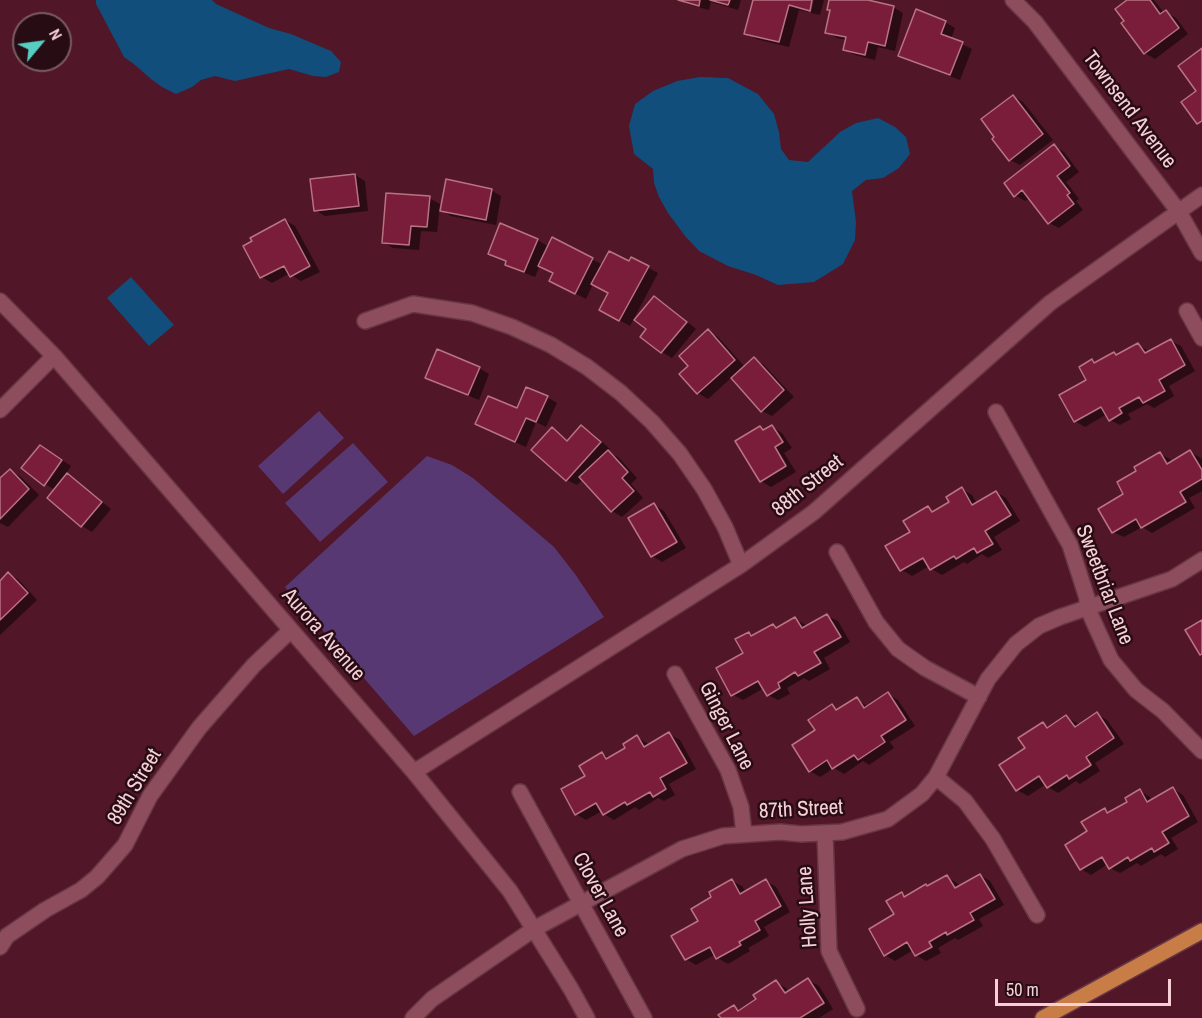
<!DOCTYPE html>
<style>
body{margin:0}
#map{position:relative;width:1202px;height:1018px;overflow:hidden;background:#511627;font-family:"Archivo Narrow",sans-serif}
canvas{display:block}
.north{position:absolute;left:12px;top:12px;width:60px;height:60px;box-sizing:border-box;background:#270d13;border:2px solid #7a5b61;border-radius:50%;rotate:61deg;font-size:16px;font-weight:700;line-height:24px;text-align:center;color:#f7d0d7}
.north::after{content:'';display:block;margin:auto;width:21px;height:27px;background:#57cec2;clip-path:polygon(50% 0,100% 100%,50% 72%,0 100%)}
.scale{position:absolute;left:995px;top:979px;width:176px;height:27px;box-sizing:border-box;border:3px solid #f7d0d7;border-top:0;padding-left:8px;font-size:18px;line-height:21px;white-space:nowrap;color:#f7d0d7;-webkit-text-stroke:4px #270d13;paint-order:stroke}
</style>
<div id="map">
<canvas width="1202" height="1018"></canvas>
<div class="north">N</div>
<div class="scale">50 m</div>
</div>
<script>
const ctx = document.querySelector('canvas').getContext('2d');
ctx.lineJoin = 'round';
function fill(path, color) { ctx.fillStyle = color; ctx.fill(path, 'evenodd'); }
const poly = rows => new Path2D(rows.map(r => 'M' + r).join(''));
function trace(path, color, width, dash) { ctx.strokeStyle = color; ctx.lineWidth = width; ctx.lineCap = dash ? 'butt' : 'round'; ctx.setLineDash(dash || []); ctx.stroke(path); }
function write(font, color, halo, rows, align = 'center') {
  ctx.font = font + ' "Archivo Narrow",sans-serif'; ctx.lineWidth = 5; ctx.setLineDash([]); ctx.textBaseline = 'middle'; ctx.strokeStyle = halo; ctx.fillStyle = color; for (const [text, x, y, turn = 0] of rows) {
    ctx.save(); ctx.translate(x, y); ctx.rotate((+turn || 0) * Math.PI / 180); ctx.textAlign = isNaN(turn) ? turn : align; if (halo) ctx.strokeText(text, 0, 0); ctx.fillText(text, 0, 0); ctx.restore();
  }
}
const green = poly([
 [319,411,344,438,283,494,258,466],
 [353,443,388,482,320,542,285,503],
 [427,456,452,465,473,478,554,547,575,574,604,617,414,736,285,587]
]);
const water = poly([
 [96,0,212,0,216,4,269,28,291,34,331,51,341,62,339,72,326,77,313,76,289,69,235,81,215,76,201,80,192,87,176,94,162,87,151,79,135,65,124,57,96,4],
 [700,77,728,78,758,94,774,114,779,132,781,149,789,160,808,162,840,132,856,123,878,118,895,127,906,137,910,154,899,168,883,178,866,180,852,191,856,222,855,240,843,264,814,282,778,285,756,275,728,266,699,251,685,236,668,213,659,197,654,183,653,169,634,154,629,126,635,104,653,91,677,81],
 [131,277,174,325,149,346,107,298]
]);
const shadow = poly([
 [680,0,741,0,738,10,711,2,709,10,687,4],
 [754,0,811,0,808,12,799,10,789,47,756,39,746,33],
 [814,0,824,0,820,15,811,13],
 [831,0,869,0,868,2,893,7,903,13,895,51,878,47,875,60,855,55,845,50,847,40,837,38,827,32,832,10],
 [1130,0,1154,0,1164,13,1166,12,1176,18,1188,34,1155,59,1145,53],
 [945,22,955,28,951,39,972,49,960,80,910,61,900,55],
 [1013,96,1023,102,1053,140,1020,165,1010,160,997,137],
 [1054,146,1064,152,1079,172,1066,182,1079,199,1076,201,1083,210,1059,228,1049,223,1030,198,1025,201,1015,195],
 [355,175,365,181,368,211,325,216,315,210],
 [491,190,501,196,496,225,451,216,441,210],
 [429,198,440,204,437,232,421,231,419,250,393,248,383,242],
 [285,220,295,226,320,272,301,281,291,275,290,273,272,283,262,277,245,246],
 [501,225,538,240,549,247,553,239,603,265,629,263,632,259,658,273,630,326,601,310,610,293,593,284,586,299,561,286,555,273,540,265,535,277,517,270,507,264,507,262,490,253],
 [654,297,664,303,696,329,672,358,662,352,643,336,648,329],
 [708,331,718,337,745,367,754,359,764,365,794,397,772,416,762,411,732,377,708,399,698,393,690,366],
 [1171,341,1181,346,1195,371,1169,386,1174,396,1154,408,1147,404,1128,414,1131,419,1120,425,1110,420,1107,414,1085,427,1075,421,1088,380,1092,361,1097,364,1114,353,1118,356,1138,345,1150,352],
 [479,368,489,374,479,400,437,383,427,377],
 [547,397,557,403,546,427,536,422,526,447,487,429,518,410],
 [581,426,591,432,610,449,607,451,619,458,637,478,631,484,643,498,622,517,612,511,583,479,577,485,567,480,552,429,568,441],
 [760,427,766,430,772,427,782,433,792,448,784,453,796,472,771,487,761,481],
 [50,452,71,466,66,474,77,481,111,509,92,532,82,526,49,498,55,490,45,484],
 [1190,452,1201,458,1202,460,1202,491,1189,498,1195,508,1152,533,1142,527,1124,537,1113,532,1125,494,1138,471,1160,454,1170,459,1172,463],
 [10,471,20,476,39,495,8,527,0,523,0,480],
 [962,489,972,495,977,504,996,492,1006,498,1020,521,994,537,1002,550,988,558,982,554,967,564,964,562,942,575,932,569,929,566,912,576,902,570,887,547,912,532,928,508,935,512,951,503],
 [654,505,664,511,686,548,662,562,652,556],
 [9,574,19,580,37,600,0,635,0,583],
 [827,616,838,621,850,642,824,658,830,669,809,681,804,678,787,688,790,694,778,700,768,695,764,688,743,700,733,695,745,653,749,633,754,636,773,625,779,628,795,619,806,625,807,627],
 [888,694,898,700,915,726,890,742,894,748,869,765,863,761,844,774,834,768,820,777,810,771,817,731,832,706,839,710,857,699,868,707],
 [1097,714,1107,720,1124,744,1095,763,1100,771,1080,784,1076,781,1058,793,1048,787,1046,784,1028,796,1017,790,1027,749,1043,724,1050,728,1066,717,1077,723,1079,726],
 [669,734,680,740,696,769,669,784,675,795,664,801,658,798,639,810,635,807,614,820,604,814,602,811,586,820,576,814,587,776,602,754,610,758,627,748,637,737,647,743,649,746],
 [1173,789,1183,795,1198,822,1171,838,1178,849,1165,857,1161,854,1141,866,1137,863,1120,873,1110,868,1108,864,1091,875,1081,869,1089,832,1105,810,1110,813,1129,802,1140,791,1150,797,1152,801],
 [980,875,990,881,1004,905,979,919,983,926,958,940,955,938,938,948,941,953,926,961,916,955,913,950,895,961,885,955,902,894,907,897,929,887,947,877,957,883,960,887],
 [732,881,742,886,746,892,766,881,776,887,790,912,764,927,769,936,748,948,750,951,728,964,718,958,716,954,696,965,686,959,700,922],
 [808,980,819,986,833,1009,819,1018,722,1018,734,1007,741,1011,758,1000,776,982,786,988,789,992]
]);
const building = poly([
 [678,0,700,0,699,6,678,0],
 [710,0,730,0,728,5,710,0],
 [753,0,812,0,810,11,789,5,779,42,744,34,753,0],
 [829,0,868,0,894,6,885,46,868,42,865,55,843,50,846,37,825,33,830,10,827,10,829,0],
 [1127,0,1150,0,1160,14,1166,10,1179,28,1144,54,1121,23,1124,21,1115,9,1127,0],
 [916,9,946,21,941,34,963,42,950,75,898,56,916,9],
 [1202,48,1202,121,1197,124,1181,102,1196,91,1178,66,1202,48],
 [1013,95,1043,134,1009,161,992,139,994,137,981,119,1013,95],
 [1054,144,1070,166,1057,176,1070,193,1067,195,1074,204,1048,224,1022,190,1014,197,1004,183,1054,144],
 [355,174,359,206,314,211,310,179,355,174],
 [446,179,492,189,486,220,440,211,446,179],
 [386,193,430,196,427,227,411,226,409,245,382,243,386,193],
 [285,219,310,266,290,277,284,266,260,278,243,246,252,241,250,238,285,219],
 [500,223,538,239,524,272,505,265,506,261,488,254,500,223],
 [552,237,593,258,575,294,549,281,553,273,538,266,552,237],
 [609,251,629,261,631,257,649,266,619,321,599,310,608,293,591,284,609,251],
 [654,296,687,322,661,353,640,337,646,329,634,320,654,296],
 [708,329,735,360,697,394,679,374,688,366,679,356,708,329],
 [1171,339,1185,365,1159,380,1165,391,1143,403,1139,397,1119,408,1122,413,1109,421,1101,407,1074,422,1059,395,1086,380,1079,367,1092,359,1094,363,1114,352,1116,355,1138,343,1145,353,1171,339],
 [437,349,480,367,468,395,425,378,437,349],
 [754,357,784,390,761,412,731,378,754,357],
 [526,387,548,396,536,422,526,418,515,442,475,424,488,396,517,408,526,387],
 [581,425,601,442,566,481,531,450,552,427,567,441,581,425],
 [772,425,783,442,775,447,786,466,760,482,735,441,760,426,763,430,772,425],
 [40,445,62,460,44,486,21,468,40,445],
 [608,450,628,472,622,478,634,491,611,512,579,477,608,450],
 [1190,450,1202,470,1202,479,1180,492,1186,502,1141,528,1136,519,1112,533,1098,509,1123,494,1117,482,1136,471,1134,467,1160,452,1167,464,1190,450],
 [10,469,29,489,0,519,0,478,10,469],
 [67,473,102,502,81,527,47,498,67,473],
 [962,487,972,505,996,491,1011,515,985,531,993,544,977,553,974,548,956,559,954,556,930,570,923,558,900,571,885,546,910,532,903,521,928,506,932,512,949,502,946,497,962,487],
 [654,503,677,542,651,557,628,518,654,503],
 [8,572,28,593,0,620,0,581,8,572],
 [827,614,841,637,814,652,821,663,798,676,795,672,778,683,780,688,767,696,758,681,731,696,716,668,743,653,735,639,749,632,751,636,773,624,776,628,795,617,802,628,827,614],
 [1202,620,1202,654,1200,655,1185,630,1202,620],
 [888,692,906,720,881,736,885,742,858,760,854,755,832,769,827,760,809,772,792,745,815,730,808,720,832,704,836,710,857,697,864,708,888,692],
 [1097,712,1114,738,1086,757,1091,765,1069,779,1067,775,1047,788,1039,776,1016,791,999,765,1025,748,1018,738,1043,722,1047,728,1066,715,1075,727,1097,712],
 [669,732,687,763,660,778,666,789,653,797,650,792,627,805,625,802,603,815,596,803,575,815,561,789,585,776,579,766,602,752,606,759,625,748,623,744,637,735,644,747,669,732],
 [1173,787,1189,816,1162,832,1169,843,1154,852,1152,848,1130,861,1128,857,1109,869,1102,857,1080,870,1065,845,1087,831,1081,822,1105,808,1107,813,1127,802,1125,798,1140,789,1147,802,1173,787],
 [980,874,995,899,970,913,974,920,947,935,946,932,929,942,932,947,915,956,907,942,884,956,869,929,894,914,886,901,902,892,904,897,926,884,927,886,947,875,955,888,980,874],
 [732,879,740,894,766,879,781,906,755,921,760,930,739,942,741,945,736,948,716,959,710,947,685,960,671,936,698,921,691,909,711,897,709,892,732,879],
 [808,978,824,1003,800,1018,721,1018,718,1015,734,1005,738,1011,756,999,753,995,776,980,785,993,808,978]
]);
const minor = poly([
 [1013,0,1035,22,1179,212,1202,253],
 [0,301,54,356,414,772,510,891,571,989,587,1018],
 [1187,311,1202,338],
 [365,321,413,304,472,313,512,327,551,345,587,367,621,393,652,422,680,454,704,489,725,527,741,565],
 [0,410,54,356],
 [996,412,1070,545,1087,598,1087,607,1111,660,1136,690,1163,711,1202,751],
 [837,552,876,622,898,649,925,668,979,697],
 [675,674,728,770,741,807,744,834],
 [414,772,741,565,814,512,1050,303,1202,195],
 [936,777,965,801,993,839,1037,915],
 [520,792,644,1018],
 [825,833,829,951,857,1009],
 [0,947,7,936,45,910,81,890,97,877,125,845,150,796,199,728,254,665,291,630],
 [413,1018,432,999,534,929,682,849,723,836,780,832,801,834,842,832,888,819,922,794,936,777,988,679,1016,644,1039,626,1060,617,1172,579,1202,560]
]);
const major = poly([
 [1043,1018,1202,931]
]);
const streetNames = [
 ["Townsend Avenue",1129,110,53],
 ["88th Street",808,486,-39],
 ["Sweetbriar Lane",1104,585,69],
 ["Aurora Avenue",323,635,49],
 ["Ginger Lane",726,726,63],
 ["89th Street",135,787,-59],
 ["87th Street",801,810,-3],
 ["Clover Lane",600,895,61],
 ["Holly Lane",808,907,-94]
];
fill(green, '#573873');
fill(water, '#114e7b');
fill(shadow, '#0007');
fill(building, '#7a1d3b');
trace(building, '#b97382', 1.5);
trace(minor, '#673644', 18);
trace(major, '#673644', 18);
trace(minor, '#8e4d5c', 15);
trace(major, '#c97d46', 15);
write('21px', '#f7d0d7', '#270d13', streetNames);
</script>
